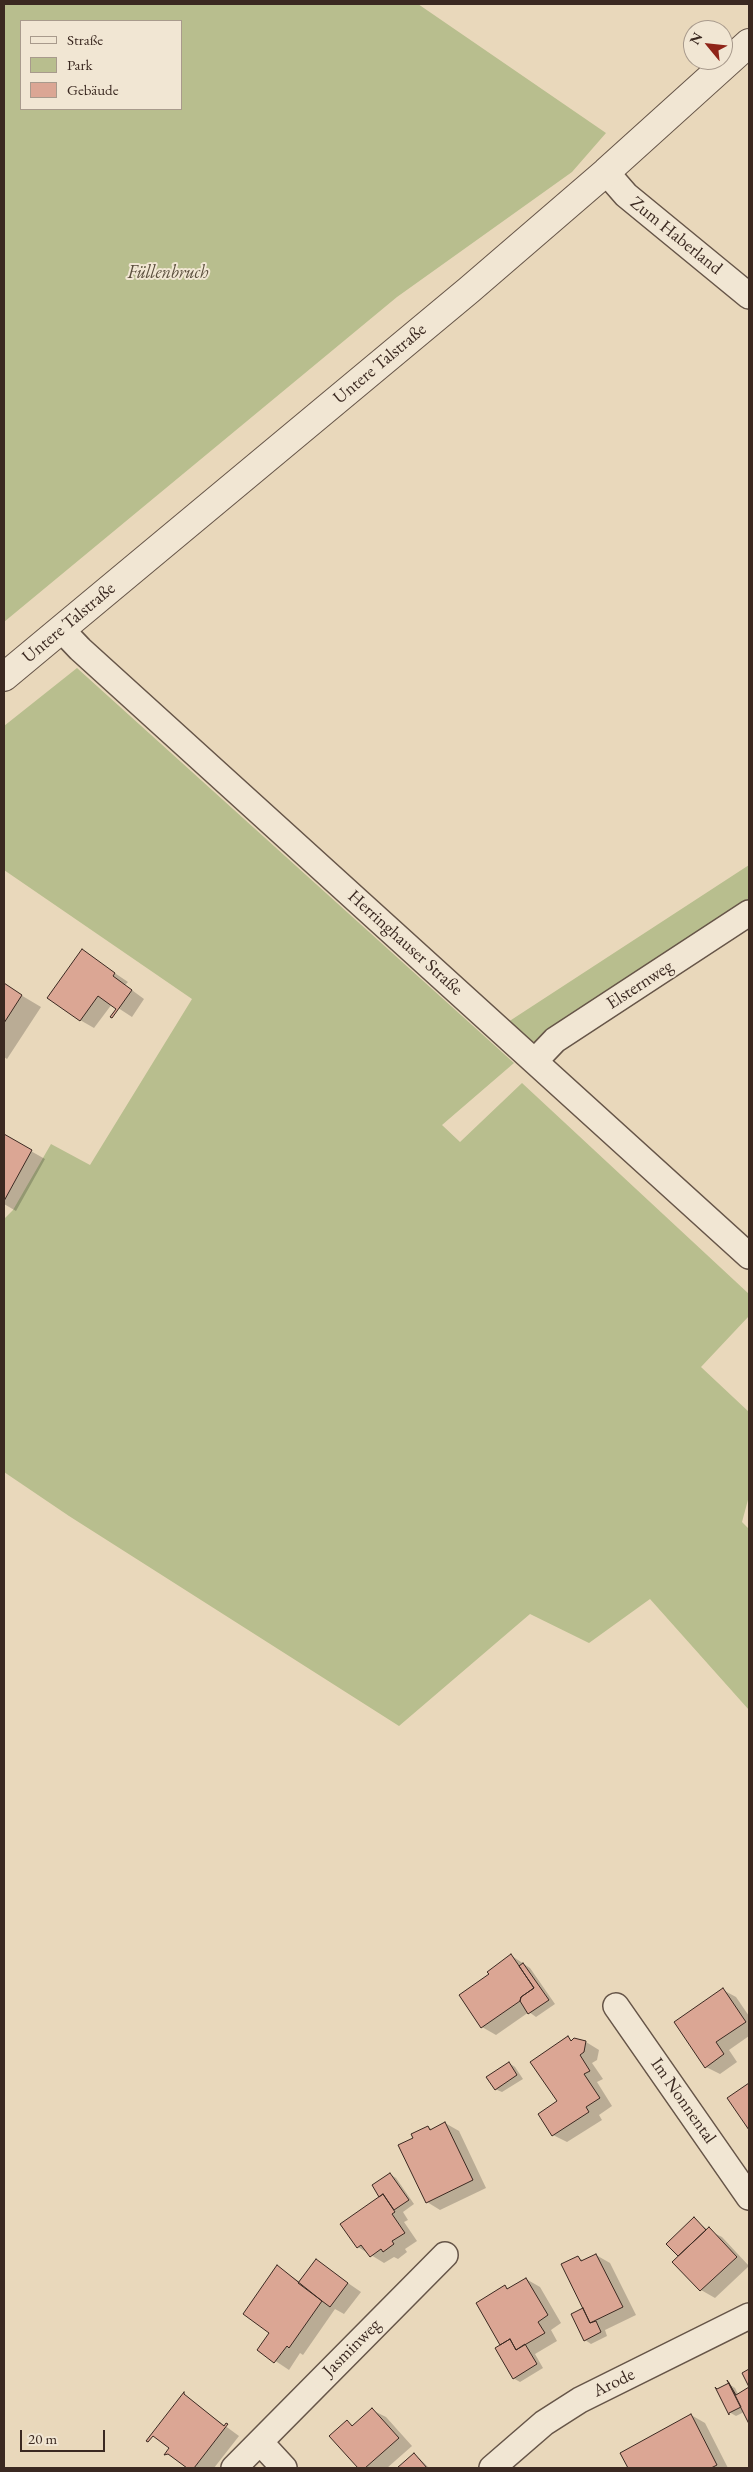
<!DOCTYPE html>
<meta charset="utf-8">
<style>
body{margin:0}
#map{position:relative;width:753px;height:2472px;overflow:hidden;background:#e9d8bb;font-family:"EB Garamond",serif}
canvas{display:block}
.frame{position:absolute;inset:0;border:5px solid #3b2921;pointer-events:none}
.legend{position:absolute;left:20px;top:20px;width:162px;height:90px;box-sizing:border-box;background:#f1e6d3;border:1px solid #a89a8c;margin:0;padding:6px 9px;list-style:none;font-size:15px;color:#3b2921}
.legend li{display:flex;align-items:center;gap:10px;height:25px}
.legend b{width:25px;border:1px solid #a89a8c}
.north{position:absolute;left:683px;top:20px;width:50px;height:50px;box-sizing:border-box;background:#f1e6d3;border:1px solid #a89a8c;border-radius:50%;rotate:298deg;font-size:14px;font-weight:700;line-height:20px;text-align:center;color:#3b2921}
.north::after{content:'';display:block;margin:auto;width:18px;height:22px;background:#8f2418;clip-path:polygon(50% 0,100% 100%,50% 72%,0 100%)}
.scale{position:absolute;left:20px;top:2430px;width:85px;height:22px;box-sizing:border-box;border:2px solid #3b2921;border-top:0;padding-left:6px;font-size:15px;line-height:18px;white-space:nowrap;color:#3b2921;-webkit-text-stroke:4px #f1e6d3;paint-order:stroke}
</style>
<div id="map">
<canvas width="753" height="2472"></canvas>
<div class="frame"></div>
<ul class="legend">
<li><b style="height:6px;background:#f1e6d3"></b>Straße</li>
<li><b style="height:14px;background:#b8be8e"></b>Park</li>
<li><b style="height:14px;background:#dba694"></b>Gebäude</li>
</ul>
<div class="north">N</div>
<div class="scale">20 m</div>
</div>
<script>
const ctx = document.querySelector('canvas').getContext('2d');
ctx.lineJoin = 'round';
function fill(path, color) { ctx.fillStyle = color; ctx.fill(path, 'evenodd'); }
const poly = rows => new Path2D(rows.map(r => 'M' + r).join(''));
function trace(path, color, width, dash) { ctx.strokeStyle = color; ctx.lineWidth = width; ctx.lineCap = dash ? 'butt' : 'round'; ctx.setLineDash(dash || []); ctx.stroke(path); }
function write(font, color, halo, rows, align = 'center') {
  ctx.font = font + ' "EB Garamond",serif'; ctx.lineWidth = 4; ctx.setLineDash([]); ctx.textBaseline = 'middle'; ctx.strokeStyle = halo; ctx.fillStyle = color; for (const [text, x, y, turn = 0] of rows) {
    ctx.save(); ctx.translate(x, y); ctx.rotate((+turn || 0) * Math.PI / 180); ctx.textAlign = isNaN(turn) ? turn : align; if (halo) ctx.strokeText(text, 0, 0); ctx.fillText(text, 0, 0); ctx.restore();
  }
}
const green = poly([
 [4,4,418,4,606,133,572,172,397,297,4,622],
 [181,21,181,109,21,109,21,21],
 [77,668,514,1063,442,1125,460,1142,522,1083,749,1294,749,1316,701,1367,749,1412,749,1496,742,1522,749,1529,749,1710,650,1599,589,1643,530,1614,399,1726,69,1516,4,1472,4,1219,13,1210,51,1144,90,1165,192,999,4,870,4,726],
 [749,865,749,904,538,1043,525,1039,508,1022]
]);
const shadow = poly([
 [82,951,128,982,125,985,144,999,132,1017,112,1004,94,1028,80,1020],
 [4,985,41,1007,7,1059,4,1057],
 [4,1136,45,1159,16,1211,4,1204],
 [512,1956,530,1968,555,2004,536,2017,529,2012,496,2035,482,2027,490,1974],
 [723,1990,736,1997,749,2016,749,2036,729,2050,737,2062,720,2074,706,2067],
 [568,2038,573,2041,586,2042,599,2050,597,2060,592,2063,603,2079,597,2082,612,2106,599,2115,602,2120,567,2142,553,2135],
 [509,2063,515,2067,523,2079,502,2092,495,2089],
 [445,2123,459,2131,486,2188,440,2210,427,2202,415,2138,428,2127,433,2130],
 [390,2174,396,2178,414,2204,403,2212,408,2220,404,2222,417,2241,405,2249,407,2252,398,2259,394,2257,384,2263,358,2247],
 [694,2219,708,2230,722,2237,749,2266,715,2298,701,2290,674,2262,680,2257,668,2244],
 [596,2255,610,2263,636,2315,605,2330,607,2336,591,2344,585,2340,584,2309,578,2257,584,2261],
 [316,2261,361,2292,344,2314,335,2309,303,2355,300,2353,289,2370,259,2350,271,2333,278,2267,300,2282],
 [526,2279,540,2287,561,2323,551,2330,557,2341,535,2354,543,2368,520,2382,513,2378,501,2344,505,2287,509,2289],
 [729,2384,735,2388,738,2394,749,2389,749,2421,744,2412,736,2416,729,2412],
 [183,2395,239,2436,214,2468,189,2468,168,2452,171,2448],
 [372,2410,386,2417,412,2446,387,2468,360,2468,331,2436,347,2422,354,2426],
 [691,2415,705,2423,728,2468,630,2468,621,2453],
 [414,2455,420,2459,429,2468,399,2468]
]);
const building = poly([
 [82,949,115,973,113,976,132,990,112,1018,110,1017,116,1009,98,996,80,1021,47,998,82,949],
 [4,983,22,995,4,1023,4,983],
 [4,1134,32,1150,4,1201,4,1134],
 [511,1954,534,1988,521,1997,520,2001,481,2028,459,1995,489,1974,487,1972,511,1954],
 [523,1963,549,2000,528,2014,520,2001,521,1997,534,1988,519,1966,523,1963],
 [723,1988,746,2022,716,2042,724,2054,705,2068,674,2022,723,1988],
 [568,2036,571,2041,574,2038,586,2041,584,2052,580,2055,590,2071,584,2074,600,2098,586,2107,589,2112,552,2136,538,2114,557,2101,530,2062,568,2036],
 [509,2062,517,2075,495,2090,486,2077,509,2062],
 [749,2083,749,2130,727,2098,749,2083],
 [445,2122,473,2180,426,2203,398,2145,413,2138,411,2134,428,2126,430,2130,445,2122],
 [390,2173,409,2200,394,2210,383,2194,379,2197,372,2185,390,2173],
 [383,2194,395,2212,392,2214,405,2233,392,2241,394,2244,383,2252,381,2249,370,2257,361,2245,357,2248,340,2224,383,2194],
 [694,2217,706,2230,678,2256,666,2244,694,2217],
 [709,2227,737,2257,700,2291,672,2262,709,2227],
 [596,2254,623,2307,590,2323,561,2264,578,2256,581,2261,596,2254],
 [316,2259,348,2283,330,2307,298,2283,316,2259],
 [277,2265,322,2301,289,2348,287,2346,274,2363,257,2350,269,2333,243,2314,277,2265],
 [526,2278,548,2315,538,2322,545,2333,516,2350,510,2339,500,2345,476,2303,505,2285,507,2289,526,2278],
 [583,2308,590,2323,596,2321,601,2332,584,2341,571,2314,583,2308],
 [510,2339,516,2350,525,2344,537,2364,513,2379,495,2348,510,2339],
 [749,2369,749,2424,727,2380,736,2395,749,2387,742,2373,749,2369],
 [729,2383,741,2407,729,2413,729,2415,715,2387,717,2389,729,2383],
 [184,2392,184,2394,224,2426,226,2423,228,2424,194,2468,187,2468,168,2454,164,2455,169,2448,153,2436,148,2442,146,2441,184,2392],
 [372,2408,399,2438,365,2468,358,2468,329,2436,347,2420,352,2426,372,2408],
 [691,2414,717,2465,711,2468,628,2468,620,2453,691,2414],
 [414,2453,427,2468,397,2468,414,2453]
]);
const minor = poly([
 [606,172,626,195,749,296],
 [61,629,80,649,749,1256],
 [535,1061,555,1040,749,913],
 [616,2006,749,2197],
 [260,2442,284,2468],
 [234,2468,445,2255],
 [492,2468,544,2423,580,2400,749,2316]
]);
const tertiary = poly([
 [4,677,469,290,606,172,749,43]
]);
const streetNames = [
 ["Zum Haberland",676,236,39],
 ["Untere Talstraße",380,364,-40],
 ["Untere Talstraße",69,623,-40],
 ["Herringhauser Straße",405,943,42],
 ["Elsternweg",640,985,-33],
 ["Im Nonnental",683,2101,55],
 ["Jasminweg",352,2348,-45],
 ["Arode",614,2383,-26]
];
const parkNames = [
 ["Füllenbruch",168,273]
];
fill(green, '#b8be8e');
fill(shadow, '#0003');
fill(building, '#dba694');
trace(building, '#3b2921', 1);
trace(minor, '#665548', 28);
trace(tertiary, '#665548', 30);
trace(minor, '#f1e6d3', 25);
trace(tertiary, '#f1e6d3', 28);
write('18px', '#3b2921', '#f1e6d3', streetNames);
write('italic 18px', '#5a4e3c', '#f1e6d3', parkNames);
</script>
